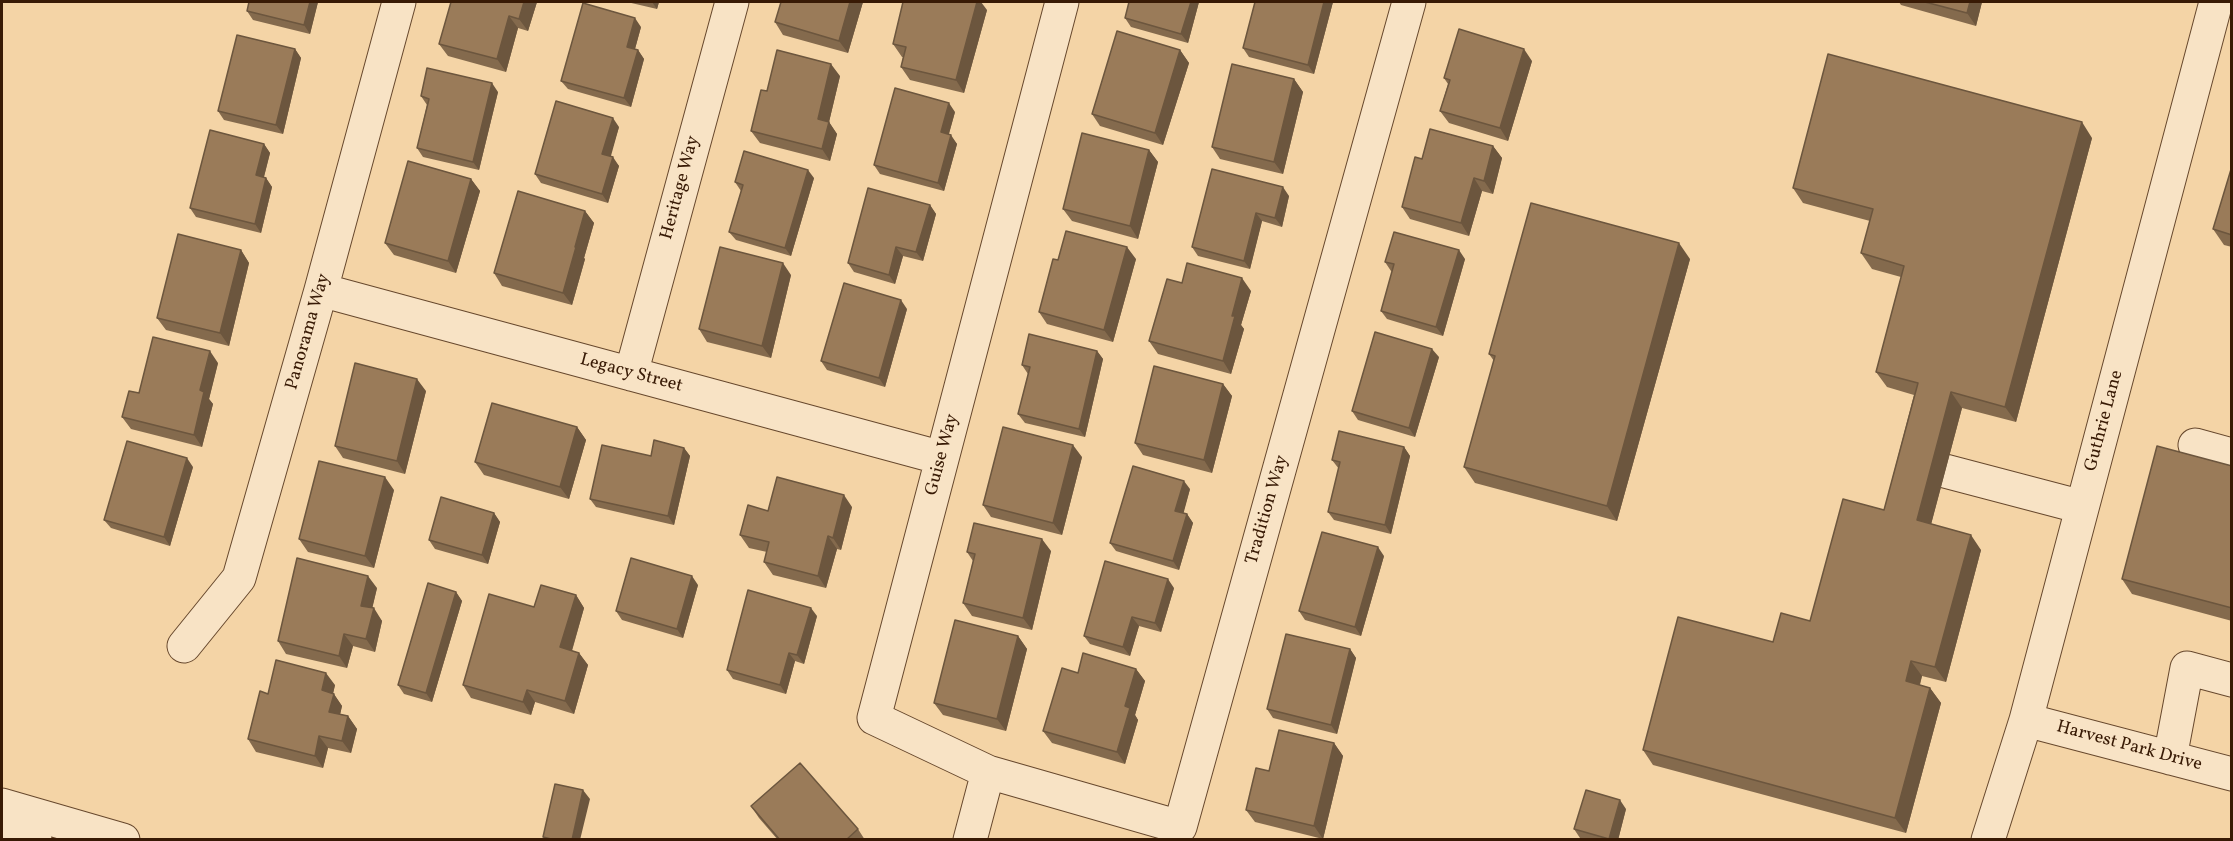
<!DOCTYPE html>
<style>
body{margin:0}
#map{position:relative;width:2233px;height:841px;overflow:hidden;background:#f4d4a6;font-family:Vollkorn,serif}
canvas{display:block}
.frame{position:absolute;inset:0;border:3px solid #381a05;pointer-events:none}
</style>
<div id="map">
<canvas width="2233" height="841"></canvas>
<div class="frame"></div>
</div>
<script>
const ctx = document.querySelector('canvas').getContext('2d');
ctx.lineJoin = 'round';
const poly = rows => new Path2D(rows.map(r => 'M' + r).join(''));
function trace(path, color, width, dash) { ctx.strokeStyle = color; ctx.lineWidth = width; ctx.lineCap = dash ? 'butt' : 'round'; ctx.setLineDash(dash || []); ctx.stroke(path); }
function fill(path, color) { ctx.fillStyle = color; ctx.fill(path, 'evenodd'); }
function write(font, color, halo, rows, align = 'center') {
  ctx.font = font + ' Vollkorn,serif'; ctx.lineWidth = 6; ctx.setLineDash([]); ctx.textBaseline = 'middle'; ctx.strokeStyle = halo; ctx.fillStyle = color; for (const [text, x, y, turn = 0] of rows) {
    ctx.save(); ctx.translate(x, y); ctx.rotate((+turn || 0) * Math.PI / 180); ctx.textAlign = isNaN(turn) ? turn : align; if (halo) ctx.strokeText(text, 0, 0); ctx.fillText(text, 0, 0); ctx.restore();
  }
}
const minor = poly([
 [1062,2,874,718,988,772,1180,827,1409,2],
 [321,290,942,458],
 [631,374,732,2],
 [2195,445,2232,455],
 [1945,471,2082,507],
 [184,646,239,578,321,290,399,2],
 [2026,720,2232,774],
 [2170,758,2187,668,2232,680],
 [2,805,123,840],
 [2,831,35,840],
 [970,840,988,772],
 [1988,840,2026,720,2216,2]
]);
const wall = poly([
 [318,2,310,34,253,20,247,11],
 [451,2,537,2,528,31,518,28,506,72,448,56,439,44],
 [627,2,659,2,657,9],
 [781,2,863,2,848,53,783,35,775,22],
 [1199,2,1188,43,1131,27,1125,18],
 [1255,2,1333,2,1314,74,1249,57,1243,48],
 [1899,2,1982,2,1976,26,1901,5],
 [987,10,964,93,910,80,901,67,903,57,902,57,893,44],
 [641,27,635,49,638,50,644,59,631,107,568,89,561,81],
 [295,49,301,58,283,134,224,120,218,111],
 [1180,50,1189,63,1163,145,1100,126,1092,114],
 [1532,61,1508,141,1449,123,1440,111,1448,84,1444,78],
 [840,76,829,122,837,134,830,161,760,143,751,131,767,91],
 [1294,79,1303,92,1283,174,1220,159,1212,147],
 [498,92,479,170,423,157,417,148,427,105,421,96],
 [955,112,949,134,957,144,944,191,880,174,874,165],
 [619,127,610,156,619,166,608,203,541,183,535,174],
 [2092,138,2016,422,1962,408,1931,524,1981,550,1946,682,1922,676,1920,685,1930,688,1941,703,1906,833,1653,765,1643,750,1773,642,1810,621,1884,510,1914,395,1887,387,1876,372,1901,277,1872,269,1861,253,1870,221,1803,203,1793,188],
 [264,144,270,153,264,177,266,178,272,187,261,233,196,217,190,208],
 [1493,146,1502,158,1493,194,1482,191,1469,236,1410,219,1402,207,1422,159],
 [1149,150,1158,162,1138,239,1072,221,1063,209],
 [2232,166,2232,247,2224,245,2213,229],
 [1212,169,1289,196,1282,227,1262,221,1250,269,1198,256,1192,247],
 [814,178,791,256,736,240,729,232,741,191,735,182],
 [471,179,480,191,456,273,394,255,385,243],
 [930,205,936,214,923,261,903,256,895,284,854,272,848,263],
 [585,211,594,223,584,258,585,259,572,305,502,286,494,273],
 [241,250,249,263,229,346,166,330,157,318],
 [1136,259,1113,342,1047,324,1039,312,1058,260],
 [1465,259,1443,336,1387,319,1381,311,1392,271,1391,271,1385,262],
 [1690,259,1617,521,1475,483,1464,467,1494,361,1489,354],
 [791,275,771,358,707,342,699,329],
 [1182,283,1251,291,1241,325,1244,329,1231,374,1158,354,1149,341],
 [907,309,885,387,827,370,821,361],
 [1097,351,1103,359,1085,437,1025,423,1018,414,1028,374,1022,365],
 [1439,357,1415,437,1358,420,1352,411],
 [218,363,209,399,213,404,202,447,131,429,122,417],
 [1223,384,1232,396,1212,473,1143,455,1135,443],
 [426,391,405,474,343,458,335,446],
 [577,427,586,440,569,499,484,475,475,462],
 [1404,447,1410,456,1391,534,1334,520,1328,512,1339,469,1332,460],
 [684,448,690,456,674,525,596,507,590,499,651,456],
 [1082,457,1062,535,991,517,983,505],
 [2232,466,2232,621,2132,594,2122,579],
 [193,467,170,546,111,528,104,520],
 [1190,489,1183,513,1187,514,1193,523,1179,570,1116,551,1110,543],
 [394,490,374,568,308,552,299,539],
 [852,507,841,550,837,549,826,588,773,575,764,562,767,552,749,548,740,535,768,511],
 [494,513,500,522,488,564,435,549,429,540],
 [1051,551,1032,630,972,616,963,603,973,561,967,552],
 [1384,556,1361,636,1305,620,1299,611],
 [698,585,683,638,622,620,616,611],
 [377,588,372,608,382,621,375,652,353,646,347,668,286,654,278,641],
 [1174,588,1161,632,1139,626,1130,656,1090,644,1084,636],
 [456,592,462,601,432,702,404,694,398,685],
 [576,595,584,608,572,651,579,653,588,665,574,714,535,702,531,715,471,698,463,685,534,607],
 [817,616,804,664,795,661,786,694,733,679,727,670],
 [1018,636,1027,649,1006,731,943,715,934,703],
 [1350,649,1356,658,1337,734,1273,718,1267,709],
 [1136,669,1145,681,1135,715,1138,720,1125,764,1052,743,1043,731,1078,673],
 [335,685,333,693,342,706,340,714,348,716,357,729,351,753,328,748,323,768,256,752,248,739,268,694],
 [1334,743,1343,756,1323,839,1255,822,1246,810,1269,771],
 [751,806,858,829,865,840,778,840,759,818],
 [1626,809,1618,840,1585,840,1580,838,1574,829]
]);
const shadedWall = poly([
 [310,2,318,2,310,34,304,25],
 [524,2,537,2,528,31,519,19],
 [652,2,659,2,657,9],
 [850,2,863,2,848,53,839,41],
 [977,2,981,2,987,10,964,93,956,80],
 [1191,2,1199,2,1188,43,1181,34],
 [1324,2,1333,2,1314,74,1308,65],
 [1970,2,1982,2,1976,26,1967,13],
 [509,16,518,28,506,72,497,59],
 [635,18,641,27,633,56,627,47],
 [295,49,301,58,283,134,276,125],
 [1524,49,1532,61,1508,141,1500,128],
 [638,50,644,59,631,107,624,98],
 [1180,50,1189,63,1163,145,1155,133],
 [831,64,840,76,829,122,837,134,830,161,822,149,818,119],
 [1294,79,1303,92,1283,174,1274,162],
 [492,83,498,92,479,170,473,162],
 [949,103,955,112,947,140,941,132],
 [613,118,619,127,609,163,602,154],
 [2082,122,2092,138,2016,422,2005,407],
 [951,135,957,144,944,191,938,183],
 [264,144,270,153,262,184,256,175],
 [1493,146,1502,158,1493,194,1484,181],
 [1149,150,1158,162,1138,239,1130,226],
 [613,157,619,166,608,203,602,194],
 [808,170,814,178,791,256,785,248],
 [266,178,272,187,261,233,255,224],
 [1474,178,1482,191,1469,236,1461,223],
 [471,179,480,191,456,273,448,261],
 [1283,187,1289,196,1282,227,1275,218],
 [930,205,936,214,923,261,916,252],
 [585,211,594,223,584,258,585,259,572,305,563,293,575,247],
 [1256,213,1262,221,1250,269,1244,261],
 [1679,243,1690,259,1617,521,1607,506],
 [896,247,903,256,895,284,889,275],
 [1127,247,1136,259,1113,342,1104,330],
 [241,250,249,263,229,346,220,333],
 [1459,250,1465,259,1443,336,1436,327],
 [783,263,791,275,771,358,762,346],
 [1242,278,1251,291,1241,325,1244,329,1231,374,1223,361,1232,316],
 [901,300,907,309,885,387,879,378],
 [1432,349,1439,357,1415,437,1409,428],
 [210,351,218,363,209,399,213,404,202,447,194,435,200,390],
 [1097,351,1103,359,1085,437,1079,429],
 [417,379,426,391,405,474,397,461],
 [1223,384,1232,396,1212,473,1204,460],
 [1951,392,1962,408,1928,536,1917,520],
 [577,427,586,440,569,499,560,487],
 [1073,445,1082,457,1062,535,1053,523],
 [1404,447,1410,456,1391,534,1385,525],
 [684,448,690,456,674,525,668,516],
 [187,458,193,467,170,546,164,537],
 [385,477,394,490,374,568,365,556],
 [1184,481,1190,489,1182,519,1175,511],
 [844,495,852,507,841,550,833,538],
 [494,513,500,522,488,564,482,555],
 [1187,514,1193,523,1179,570,1173,561],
 [1971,535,1981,550,1946,682,1935,667],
 [828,536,837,549,826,588,818,576],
 [1042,539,1051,551,1032,630,1023,618],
 [1378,547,1384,556,1361,636,1355,627],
 [368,576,377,588,370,618,361,606],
 [692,576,698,585,683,638,677,629],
 [1168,579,1174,588,1161,632,1155,623],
 [456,592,462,601,432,702,426,693],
 [576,595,584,608,569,660,560,647],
 [374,608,382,621,375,652,366,639],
 [811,608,817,616,804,664,797,655],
 [1132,617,1139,626,1130,656,1123,647],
 [344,634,353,646,347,668,339,656],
 [1018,636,1027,649,1006,731,997,719],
 [1350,649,1356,658,1337,734,1331,725],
 [579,653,588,665,574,714,565,701],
 [789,653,795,661,786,694,780,685],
 [1911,661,1922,676,1916,697,1906,681],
 [1136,669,1145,681,1135,715,1138,720,1125,764,1117,752,1125,706],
 [326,673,335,685,331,703,322,690],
 [1930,688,1941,703,1906,833,1895,818],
 [527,690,535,702,531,715,523,702],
 [334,694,342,706,338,724,329,712],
 [348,716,357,729,351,753,342,741],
 [319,736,328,748,323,768,315,756],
 [1334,743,1343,756,1323,839,1314,826],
 [583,790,590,799,580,840,572,840],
 [1620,800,1626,809,1618,840,1609,840]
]);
const building = poly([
 [249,2,310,2,304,25,247,11,249,2],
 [451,2,524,2,519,19,509,16,497,59,439,44,451,2],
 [781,2,850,2,839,41,775,22,781,2],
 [903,2,977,2,956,80,901,67,906,47,893,44,903,2],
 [1129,2,1191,2,1181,34,1125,18,1129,2],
 [1255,2,1324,2,1308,65,1243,48,1255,2],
 [1925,2,1970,2,1967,13,1925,2],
 [583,3,635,18,627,47,638,50,624,98,561,81,583,3],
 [1459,29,1524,49,1500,128,1440,111,1450,80,1444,78,1459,29],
 [1117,31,1180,50,1155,133,1092,114,1117,31],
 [237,35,295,49,276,125,218,111,237,35],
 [777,50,831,64,818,119,829,122,822,149,751,131,761,90,767,91,777,50],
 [1828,54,2082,122,2005,407,1951,392,1917,520,1971,535,1935,667,1911,661,1906,681,1930,688,1895,818,1643,750,1678,617,1773,642,1781,613,1810,621,1843,499,1884,510,1918,383,1876,372,1904,266,1861,253,1873,209,1793,188,1828,54],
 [1232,64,1294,79,1274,162,1212,147,1232,64],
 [427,68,492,83,473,162,417,148,429,99,421,96,427,68],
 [895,88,949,103,941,132,951,135,938,183,874,165,895,88],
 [556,101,613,118,602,154,613,157,602,194,535,174,556,101],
 [1430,129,1493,146,1484,181,1474,178,1461,223,1402,207,1415,157,1422,159,1430,129],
 [210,130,264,144,256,175,266,178,255,224,190,208,210,130],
 [1082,133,1149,150,1130,226,1063,209,1082,133],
 [744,151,808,170,785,248,729,232,743,185,735,182,744,151],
 [408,161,471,179,448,261,385,243,408,161],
 [2232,166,2232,235,2213,229,2232,166],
 [1212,169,1283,187,1275,218,1256,213,1244,261,1192,247,1212,169],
 [868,188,930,205,916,252,896,247,889,275,848,263,868,188],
 [518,191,585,211,575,247,576,247,563,293,494,273,518,191],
 [1531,203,1679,243,1607,506,1464,467,1495,356,1489,354,1531,203],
 [1066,231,1127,247,1104,330,1039,312,1053,259,1058,260,1066,231],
 [1394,232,1459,250,1436,327,1381,311,1394,264,1385,262,1394,232],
 [178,234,241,250,220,333,157,318,178,234],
 [720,247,783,263,762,346,699,329,720,247],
 [1187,263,1242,278,1232,316,1235,316,1223,361,1149,341,1167,279,1182,283,1187,263],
 [844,283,901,300,879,378,821,361,844,283],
 [1375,332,1432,349,1409,428,1352,411,1375,332],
 [1029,334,1097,351,1079,429,1018,414,1030,367,1022,365,1029,334],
 [153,337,210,351,200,390,204,392,194,435,122,417,129,391,139,393,153,337],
 [355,363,417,379,397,461,335,446,355,363],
 [1154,366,1223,384,1204,460,1135,443,1154,366],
 [492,403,577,427,560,487,475,462,492,403],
 [1003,427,1073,445,1053,523,983,505,1003,427],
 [1339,431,1404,447,1385,525,1328,512,1340,462,1332,460,1339,431],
 [654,440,684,448,668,516,590,499,602,445,651,456,654,440],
 [127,441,187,458,164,537,104,520,127,441],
 [2157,446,2232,466,2232,608,2122,579,2157,446],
 [319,461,385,477,365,556,299,539,319,461],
 [1133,466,1184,481,1175,511,1187,514,1173,561,1110,543,1133,466],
 [777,477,844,495,833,538,828,536,818,576,764,562,769,542,740,535,748,505,768,511,777,477],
 [441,497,494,513,482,555,429,540,441,497],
 [974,523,1042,539,1023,618,963,603,975,554,967,552,974,523],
 [1322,532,1378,547,1355,627,1299,611,1322,532],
 [297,558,368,576,361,606,374,608,366,639,344,634,339,656,278,641,297,558],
 [631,558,692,576,677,629,616,611,631,558],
 [1105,561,1168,579,1155,623,1132,617,1123,647,1084,636,1105,561],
 [428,583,456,592,426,693,398,685,428,583],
 [541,585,576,595,560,647,579,653,565,701,527,690,523,702,463,685,489,594,534,607,541,585],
 [748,590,811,608,797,655,789,653,780,685,727,670,748,590],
 [955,620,1018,636,997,719,934,703,955,620],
 [1286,634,1350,649,1331,725,1267,709,1286,634],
 [1083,653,1136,669,1125,706,1130,708,1117,752,1043,731,1062,668,1078,673,1083,653],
 [276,660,326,673,322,690,334,694,329,712,348,716,342,741,319,736,315,756,248,739,260,691,268,694,276,660],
 [1279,730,1334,743,1314,826,1246,810,1256,768,1269,771,1279,730],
 [800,763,858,829,846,840,780,840,751,806,800,763],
 [555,784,583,790,572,840,555,840,543,837,555,784],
 [1586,790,1620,800,1609,839,1574,829,1586,790]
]);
const streetNames = [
 ["Heritage Way",681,188,-75],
 ["Panorama Way",309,332,-74],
 ["Legacy Street",631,374,15],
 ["Guthrie Lane",2105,421,-75],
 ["Guise Way",943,455,-75],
 ["Tradition Way",1268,510,-74],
 ["Harvest Park Drive",2129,747,15]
];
trace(minor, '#67482d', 35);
trace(minor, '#f8e3c5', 33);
fill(wall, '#846a4d');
fill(shadedWall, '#6c563e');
fill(building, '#9a7b59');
trace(building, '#6c563e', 1.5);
write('18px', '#381a05', '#f8e3c5', streetNames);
</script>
